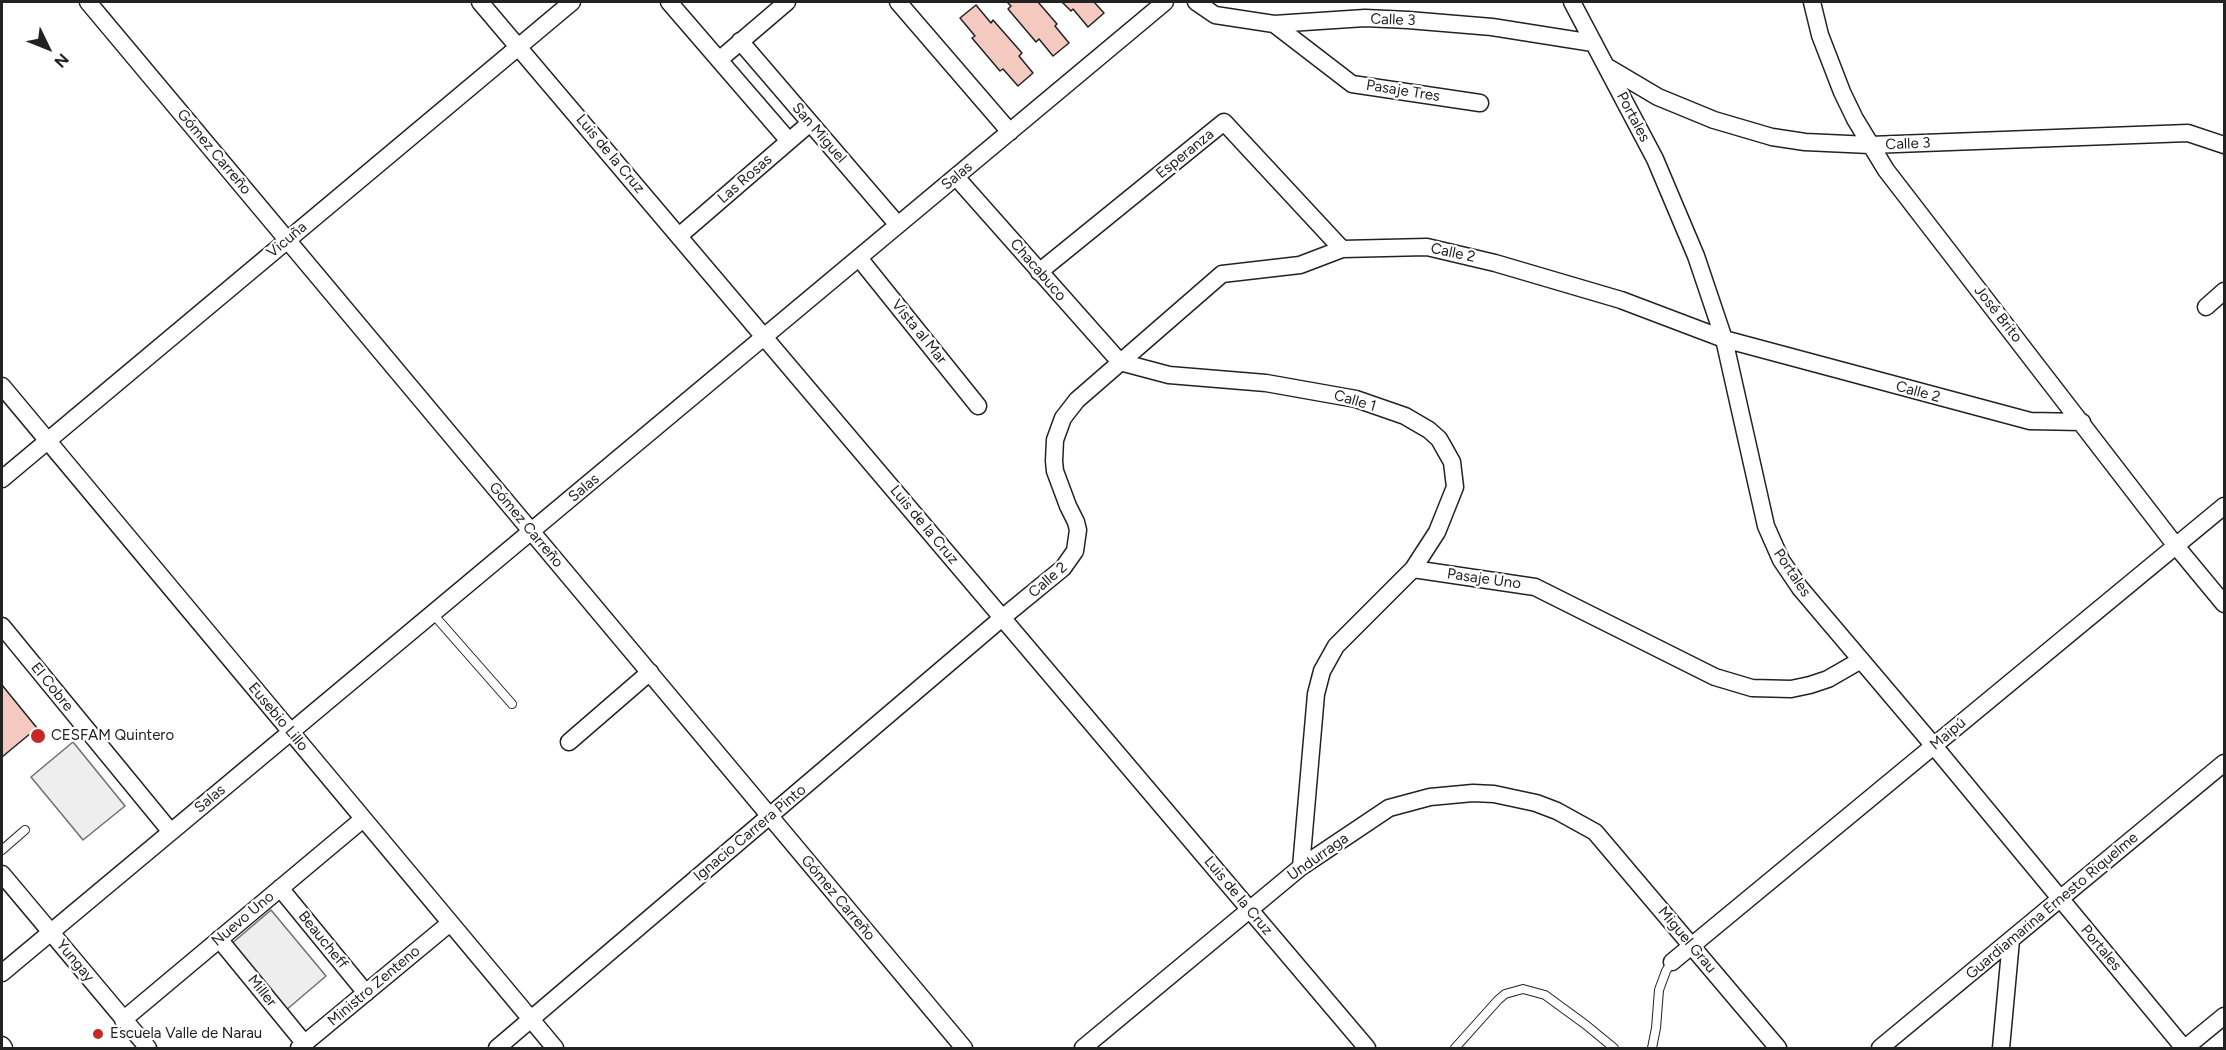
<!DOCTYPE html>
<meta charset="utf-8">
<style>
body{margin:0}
#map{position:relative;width:2226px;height:1050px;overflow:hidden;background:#fff;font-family:Figtree,sans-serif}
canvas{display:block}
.frame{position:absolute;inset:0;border:3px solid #222;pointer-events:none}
.north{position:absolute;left:18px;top:18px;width:60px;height:60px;-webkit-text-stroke:4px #fff;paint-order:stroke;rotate:133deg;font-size:16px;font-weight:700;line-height:24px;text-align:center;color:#222}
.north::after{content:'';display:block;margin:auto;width:21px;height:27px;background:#222;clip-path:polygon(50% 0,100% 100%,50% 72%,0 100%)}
</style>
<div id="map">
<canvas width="2226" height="1050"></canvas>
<div class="frame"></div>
<div class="north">N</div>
</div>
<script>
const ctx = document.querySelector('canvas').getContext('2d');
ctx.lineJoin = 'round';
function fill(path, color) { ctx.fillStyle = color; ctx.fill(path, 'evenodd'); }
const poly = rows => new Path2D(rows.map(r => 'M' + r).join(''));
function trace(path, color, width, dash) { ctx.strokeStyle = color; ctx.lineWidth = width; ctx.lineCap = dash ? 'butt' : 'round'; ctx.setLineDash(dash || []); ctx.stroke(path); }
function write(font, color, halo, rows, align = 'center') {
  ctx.font = font + ' Figtree,sans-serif'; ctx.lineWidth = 4.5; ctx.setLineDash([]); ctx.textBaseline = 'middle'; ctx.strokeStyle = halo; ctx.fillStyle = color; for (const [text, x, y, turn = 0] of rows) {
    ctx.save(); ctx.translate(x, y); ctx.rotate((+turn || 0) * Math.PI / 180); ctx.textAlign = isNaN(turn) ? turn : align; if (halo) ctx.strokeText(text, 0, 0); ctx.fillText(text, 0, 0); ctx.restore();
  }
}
const green = poly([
 [73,742,125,806,83,840,31,777,73,742],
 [271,910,326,976,285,1011,230,945,271,910]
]);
const building = poly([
 [1007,2,1038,2,1057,24,1055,26,1069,43,1053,56,1039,39,1036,42,1008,9,1011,6,1007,2],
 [1062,2,1094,2,1104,13,1088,27,1073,9,1071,11,1062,2],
 [976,5,991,23,993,20,1022,53,1019,56,1033,73,1018,86,1003,69,1000,71,972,38,975,36,960,18,976,5],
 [2,685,37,728,2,757,2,685]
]);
const lane = poly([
 [433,614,512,704],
 [2,850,25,830],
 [1455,1048,1498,1000,1505,994,1523,989,1545,995,1586,1025,1614,1048],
 [1652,1048,1656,1028,1659,990,1666,971,1672,962]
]);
const street = poly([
 [88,2,964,1048],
 [480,2,1367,1048],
 [669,2,789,141],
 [898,2,1010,132],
 [1196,2,1215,15,1274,24,1365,18,1408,20,1492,27,1593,43],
 [1572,2,1655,159,1696,256,1724,339,1766,526,1781,560,1800,588,1934,746,2184,1048],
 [1812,2,1820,35,1842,92,1855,119,1886,170,2176,546,2224,604],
 [1274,24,1352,84,1480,103],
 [740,41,898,225],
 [719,60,787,2],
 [1609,68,1658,97,1714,120,1772,137,1805,142,1870,145,2188,133,2224,145],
 [956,177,1120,362],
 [679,236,810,123],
 [859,258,978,406],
 [1039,272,1224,122,1342,249],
 [2206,307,2224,291],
 [1120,362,1169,375,1266,383,1356,399,1405,416,1429,430,1439,439,1452,462,1455,487,1437,532,1413,569,1336,646,1322,671,1316,694,1301,867],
 [2,386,555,1048],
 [2,479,572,2],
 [1413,569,1535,587,1715,677,1752,688,1791,689,1810,685,1828,679,1861,660],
 [2,626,171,832],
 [569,742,650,672],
 [2,874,148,1048],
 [280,888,366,993],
 [219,939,305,1044],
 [1672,962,2224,506],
 [2,973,1165,2],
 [123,1020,363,819],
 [2,1045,4,1048],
 [299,1048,450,923],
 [497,1048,1002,618,1063,568,1075,551,1078,530,1076,522,1068,506,1055,471,1054,461,1055,440,1063,418,1077,400,1222,274,1300,265,1342,249,1427,247,1495,263,1621,300,1724,339,2030,421,2082,422],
 [1083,1048,1301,867,1389,808,1430,797,1473,793,1494,794,1536,803,1557,811,1595,832,1778,1048],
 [1880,1048,2224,763],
 [2001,1048,2011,940],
 [2185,1048,2224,1016]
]);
const markers = [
 [38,736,8,"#c62828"],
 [98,1034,6,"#c62828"]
];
const streetNames = [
 ["Calle 3",1393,20,2],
 ["Pasaje Tres",1403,91,9],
 ["Portales",1633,117,62],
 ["San Miguel",819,133,49],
 ["Calle 3",1908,144,-2],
 ["Gómez Carreño",214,152,50],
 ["Luis de la Cruz",610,154,50],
 ["Esperanza",1185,154,-39],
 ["Salas",957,176,-40],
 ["Las Rosas",745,179,-41],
 ["Vicuña",287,240,-40],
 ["Calle 2",1453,253,12],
 ["Chacabuco",1038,270,49],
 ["José Brito",1998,314,52],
 ["Vista al Mar",919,332,51],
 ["Calle 2",1918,392,15],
 ["Calle 1",1355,401,16],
 ["Salas",584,488,-40],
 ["Gómez Carreño",526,525,50],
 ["Luis de la Cruz",924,525,50],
 ["Portales",1792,573,56],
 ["Pasaje Uno",1484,579,8],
 ["Calle 2",1048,580,-41],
 ["El Cobre",52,687,51],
 ["Eusebio Lillo",278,717,50],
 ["Maipú",1948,734,-40],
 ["Salas",210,799,-40],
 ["Ignacio Carrera Pinto",750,833,-40],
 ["Undurraga",1318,857,-35],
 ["Luis de la Cruz",1238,896,50],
 ["Gómez Carreño",838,898,50],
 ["Guardiamarina Ernesto Riquelme",2052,906,-40],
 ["Nuevo Uno",243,919,-40],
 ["Beaucheff",323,940,51],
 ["Miguel Grau",1687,940,50],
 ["Portales",2101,948,50],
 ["Yungay",75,961,50],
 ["Ministro Zenteno",374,986,-40],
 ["Miller",262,991,51]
];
const poiNames = [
 ["CESFAM Quintero",51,736],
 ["Escuela Valle de Narau",110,1034]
];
fill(green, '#eee');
trace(green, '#6f6f6f', 1.5);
fill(building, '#f3c9c0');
trace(building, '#222', 1.5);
trace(lane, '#222', 10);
trace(street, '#222', 19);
trace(lane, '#fff', 8);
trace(street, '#fff', 16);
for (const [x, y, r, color] of markers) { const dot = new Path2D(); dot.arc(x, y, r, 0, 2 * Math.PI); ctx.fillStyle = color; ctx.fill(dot); trace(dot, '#fff', 2); }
write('15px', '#222', '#fff', streetNames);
write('15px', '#222', '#fff', poiNames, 'left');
</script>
